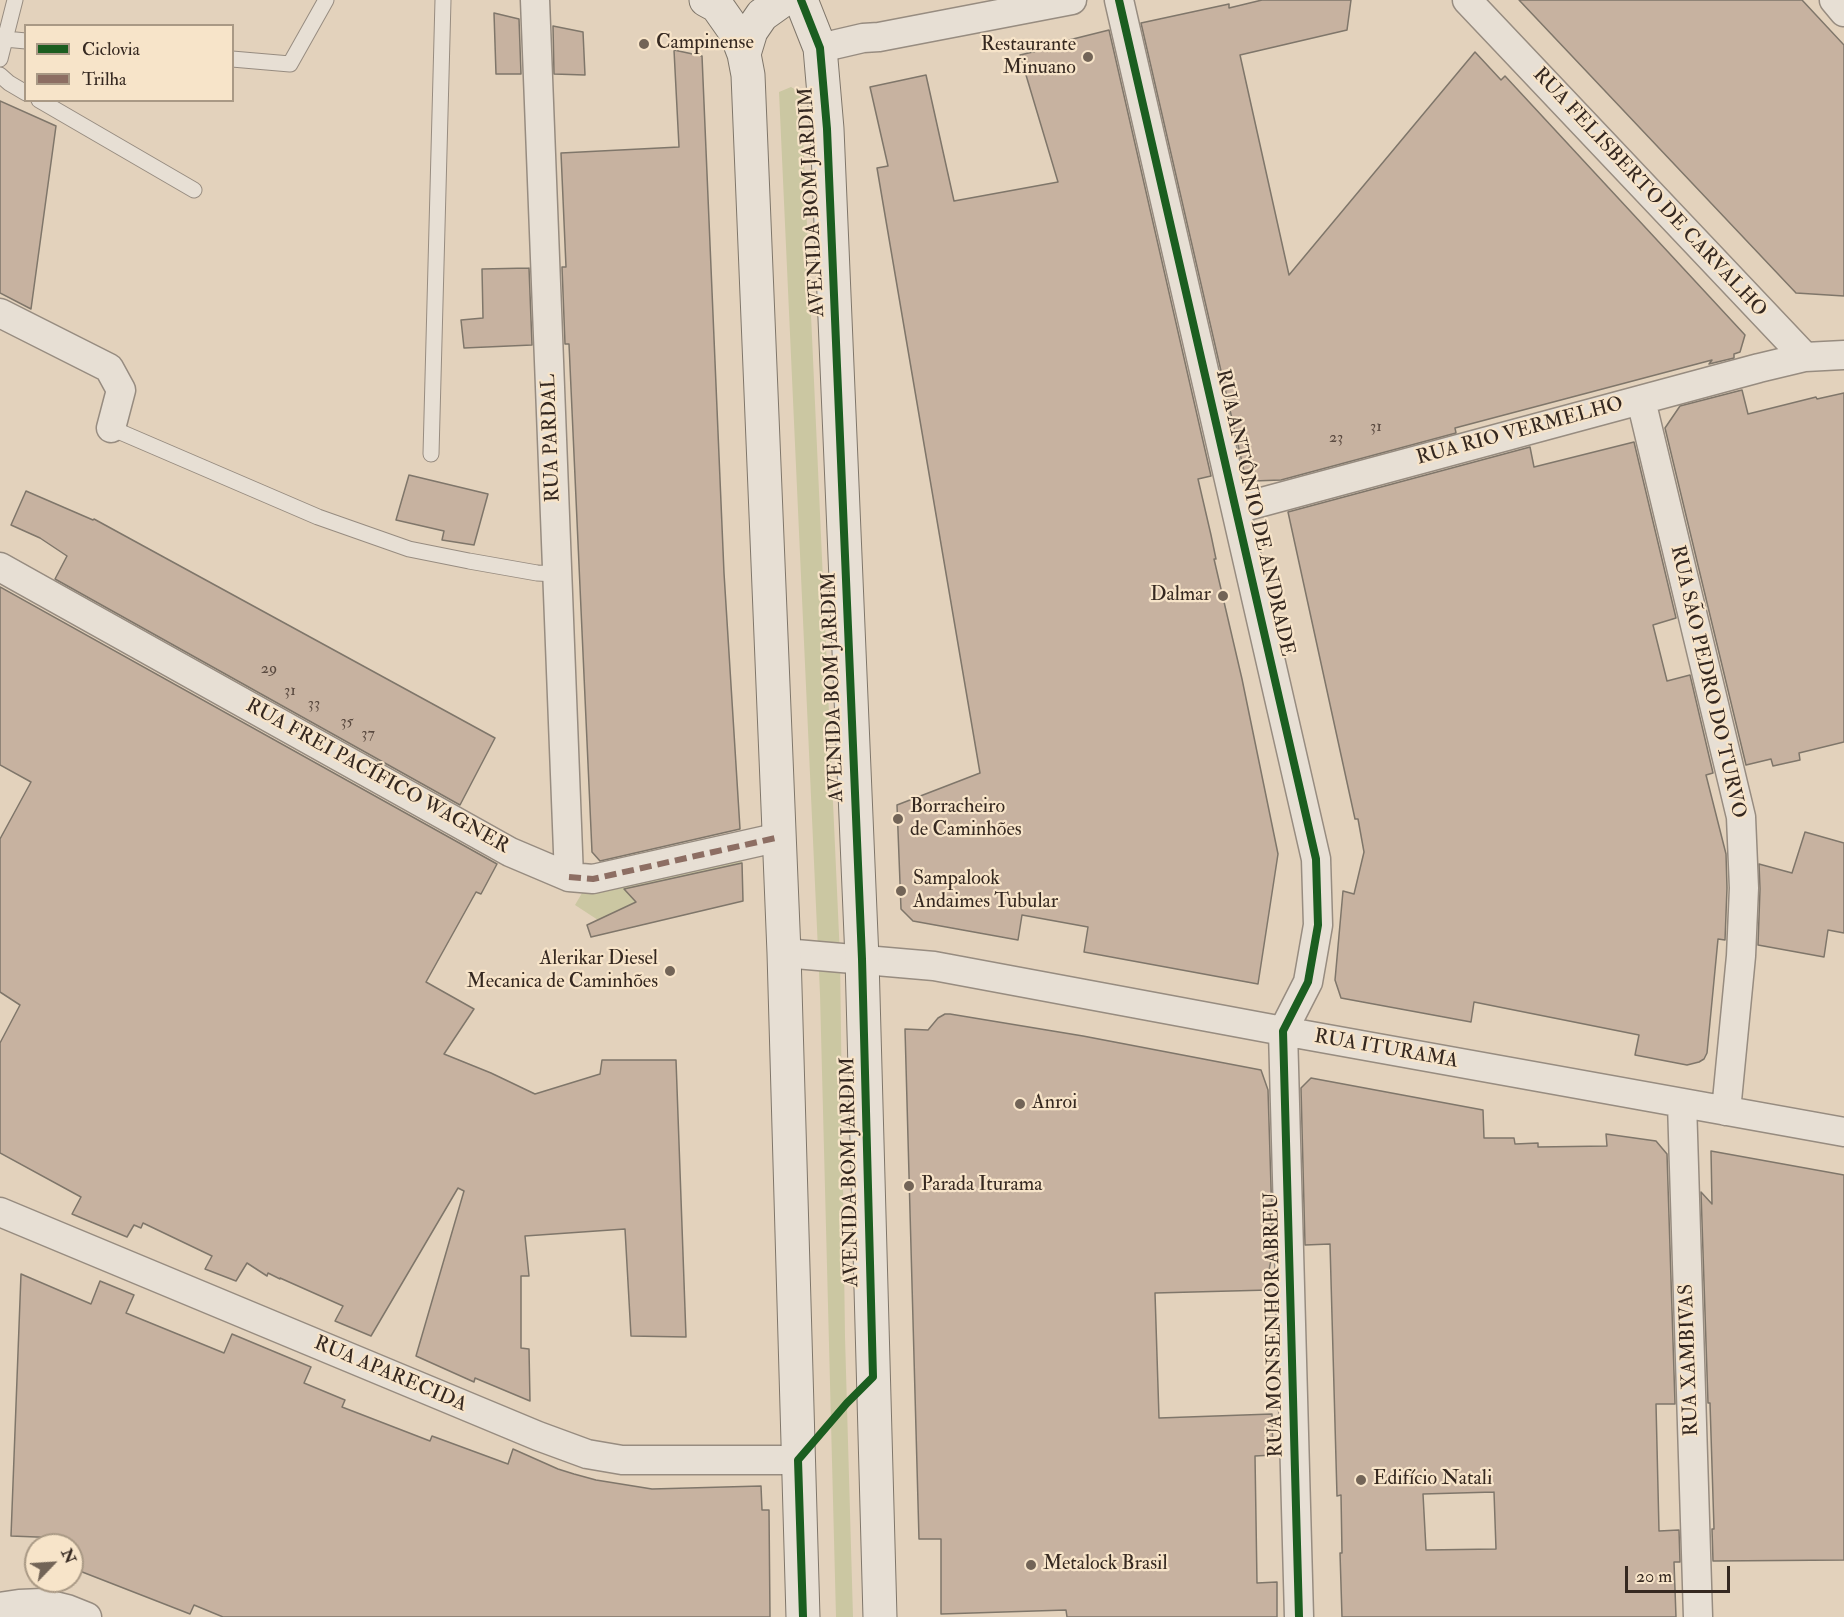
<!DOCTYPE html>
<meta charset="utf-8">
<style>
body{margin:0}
#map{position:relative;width:1844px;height:1617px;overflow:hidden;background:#e3d2bc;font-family:"IM FELL Double Pica",serif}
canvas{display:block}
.legend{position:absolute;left:24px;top:24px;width:210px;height:78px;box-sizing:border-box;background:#f7e4c9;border:2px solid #a99985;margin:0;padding:8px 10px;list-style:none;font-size:18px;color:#352820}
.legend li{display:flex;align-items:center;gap:12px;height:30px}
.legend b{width:30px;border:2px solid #a99985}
.north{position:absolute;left:24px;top:1533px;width:60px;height:60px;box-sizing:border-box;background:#f7e4c9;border:2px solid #a99985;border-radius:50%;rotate:65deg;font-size:16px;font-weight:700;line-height:24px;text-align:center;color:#352820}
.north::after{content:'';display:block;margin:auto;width:21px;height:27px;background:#726457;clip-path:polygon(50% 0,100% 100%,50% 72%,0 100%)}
.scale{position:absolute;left:1625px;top:1566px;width:105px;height:27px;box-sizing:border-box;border:3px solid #352820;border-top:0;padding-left:8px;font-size:18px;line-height:21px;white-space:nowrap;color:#352820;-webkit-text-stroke:4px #f7e4c9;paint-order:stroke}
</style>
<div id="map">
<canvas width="1844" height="1617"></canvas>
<ul class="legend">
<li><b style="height:8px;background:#1b5e20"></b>Ciclovia</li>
<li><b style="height:8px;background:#8d6e63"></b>Trilha</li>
</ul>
<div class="north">N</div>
<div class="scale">20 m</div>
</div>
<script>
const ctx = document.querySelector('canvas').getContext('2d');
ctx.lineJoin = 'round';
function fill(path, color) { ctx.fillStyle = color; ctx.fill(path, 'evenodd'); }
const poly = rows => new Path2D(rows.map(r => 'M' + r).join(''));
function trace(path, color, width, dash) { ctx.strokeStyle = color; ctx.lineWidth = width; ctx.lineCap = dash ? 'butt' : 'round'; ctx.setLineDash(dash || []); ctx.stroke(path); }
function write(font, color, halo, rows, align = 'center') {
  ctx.font = font + ' "IM FELL Double Pica",serif'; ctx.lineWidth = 4.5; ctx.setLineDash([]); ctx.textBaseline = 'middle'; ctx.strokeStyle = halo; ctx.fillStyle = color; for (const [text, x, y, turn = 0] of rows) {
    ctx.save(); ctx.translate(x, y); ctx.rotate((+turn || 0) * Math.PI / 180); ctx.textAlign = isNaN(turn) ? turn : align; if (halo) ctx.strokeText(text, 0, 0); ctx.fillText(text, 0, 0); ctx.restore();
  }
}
const green = poly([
 [791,87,801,93,840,957,845,1337,853,1617,836,1617,820,994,779,92],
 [741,854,742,864,598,920,575,905,582,893]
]);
const building = poly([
 [1262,0,1351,0,1347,30,1240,55,1289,275,1475,52,1501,80,1505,76,1745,335,1740,352,1734,354,1734,358,1709,364,1712,360,1455,428,1456,433,1281,480,1253,481,1244,471,1141,23,1229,4,1229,8,1262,0],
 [1519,0,1802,0,1844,45,1844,296,1796,293,1519,0],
 [494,13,519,19,521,74,496,74,494,13],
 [553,26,583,32,585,75,554,74,553,26],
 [1109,30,1211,476,1198,479,1211,535,1216,559,1214,559,1242,679,1278,854,1258,984,1084,952,1088,927,1022,915,1018,940,913,921,901,909,897,805,980,773,877,168,888,166,870,87,926,75,954,201,1058,182,1020,55,1054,47,1053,44,1109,30],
 [674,50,702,56,724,573,740,829,600,861,592,852,569,344,565,344,562,267,566,267,561,153,679,147,674,50],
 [0,101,56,126,31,309,0,293,0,101],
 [529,268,532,345,464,348,461,320,483,318,482,269,529,268],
 [1742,390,1748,414,1816,397,1817,399,1844,393,1844,742,1799,753,1800,760,1773,766,1771,759,1746,765,1665,428,1680,406,1742,390],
 [1634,442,1676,618,1653,625,1667,681,1690,675,1713,773,1706,775,1726,854,1727,888,1725,940,1718,939,1707,1053,1704,1059,1699,1062,1687,1065,1635,1055,1639,1035,1474,1002,1471,1022,1341,998,1335,980,1343,891,1354,894,1364,852,1358,819,1355,819,1288,512,1530,447,1534,467,1634,442],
 [409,475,488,494,474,545,442,540,444,531,396,520,409,475],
 [26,491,93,520,94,519,495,738,460,805,55,579,67,556,40,538,11,525,26,491],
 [0,587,497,864,481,894,476,892,426,982,474,1009,444,1054,491,1073,535,1094,600,1074,602,1060,676,1060,686,1337,631,1336,625,1229,525,1236,529,1276,521,1276,521,1348,529,1349,530,1401,475,1378,474,1382,416,1356,464,1191,458,1188,371,1336,335,1321,343,1306,280,1278,280,1279,268,1273,267,1276,247,1263,236,1281,205,1269,212,1256,143,1223,141,1228,134,1225,127,1237,72,1214,81,1197,0,1153,0,1043,20,1005,0,992,0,839,31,782,0,765,0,587],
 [1805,832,1844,843,1844,933,1828,930,1824,957,1758,945,1760,889,1759,864,1792,873,1805,832],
 [742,863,743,901,591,937,587,925,636,902,624,889,742,863],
 [945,1014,950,1014,1083,1036,1261,1070,1268,1090,1273,1251,1269,1270,1269,1290,1155,1293,1159,1418,1272,1414,1273,1455,1255,1456,1257,1583,1277,1582,1277,1617,1067,1617,1066,1610,941,1614,941,1539,919,1539,905,1029,928,1030,938,1018,945,1014],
 [1311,1078,1483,1110,1484,1138,1514,1138,1515,1144,1538,1143,1538,1147,1607,1146,1606,1134,1656,1141,1667,1154,1675,1404,1656,1404,1659,1531,1679,1530,1680,1562,1674,1562,1676,1617,1342,1617,1340,1553,1342,1553,1341,1495,1337,1496,1330,1244,1305,1245,1301,1088,1311,1078],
 [1494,1492,1496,1549,1426,1550,1423,1494,1494,1492],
 [1711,1151,1844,1175,1844,1560,1713,1561,1712,1529,1714,1529,1710,1403,1708,1403,1701,1192,1712,1204,1711,1151],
 [21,1274,91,1304,100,1281,134,1295,126,1313,224,1353,232,1334,311,1367,304,1383,345,1400,342,1407,430,1441,432,1436,508,1464,513,1449,558,1469,574,1474,596,1480,652,1489,761,1486,762,1510,769,1510,770,1617,223,1617,194,1605,190,1614,72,1568,72,1545,59,1545,62,1538,11,1536,21,1274]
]);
const service = poly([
 [5,39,26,41],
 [0,59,15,0],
 [232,59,290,64,326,0],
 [0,75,9,83,26,93],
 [39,100,194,190],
 [111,428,318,517,409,549,469,561,537,573,557,574],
 [431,454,443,0]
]);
const minor = poly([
 [535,0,569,877],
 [1119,0,1316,859,1318,925,1308,982,1283,1031,1299,1617],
 [1467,0,1805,357],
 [1834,0,1844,12],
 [820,48,863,38,879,37,1072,0],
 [0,313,109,368,121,390,111,428],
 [1641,400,1741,817,1744,888,1741,956,1726,1111],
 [1236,509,1759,368,1805,357,1844,355],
 [0,567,510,852,569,877,593,879,780,837],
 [784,953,934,966,1283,1031,1844,1132],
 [1682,1103,1698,1617],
 [0,1212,538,1436,587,1454,622,1460,798,1460],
 [0,1607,19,1604,43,1603,67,1609,87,1617]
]);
const secondary = poly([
 [706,0,717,6,736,33,744,54,748,75,784,953,803,1617],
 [801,0,820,48,827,129,862,959,880,1617],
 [744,54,751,31,762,15,783,0]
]);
const quiet = poly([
 [569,877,593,879,780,837]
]);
const cycleway = poly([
 [801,0,820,48,827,129,862,959,873,1377,847,1403,798,1460,803,1617],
 [1119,0,1316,859,1318,925,1308,982,1283,1031,1299,1617]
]);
const markers = [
 [644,44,6,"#726457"],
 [1088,57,6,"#726457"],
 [1223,596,6,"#726457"],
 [898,819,6,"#726457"],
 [901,891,6,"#726457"],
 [670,971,6,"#726457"],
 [1020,1104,6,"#726457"],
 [909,1186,6,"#726457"],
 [1361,1480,6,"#726457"],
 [1031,1565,6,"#726457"]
];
const numberNames = [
 ["31",1376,428],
 ["23",1336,439],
 ["29",269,670],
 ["31",290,692],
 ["33",314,705],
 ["35",347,723],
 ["37",368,735]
];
const poiNames = [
 ["Campinense",656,44],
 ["Restaurante",1076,46,"right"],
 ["Minuano",1076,69,"right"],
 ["Dalmar",1211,596,"right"],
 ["Borracheiro",910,808],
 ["de Caminhões",910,831],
 ["Sampalook",913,880],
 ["Andaimes Tubular",913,903],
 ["Alerikar Diesel",658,960,"right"],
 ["Mecanica de Caminhões",658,983,"right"],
 ["Anroi",1032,1104],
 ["Parada Iturama",921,1186],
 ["Edifício Natali",1373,1480],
 ["Metalock Brasil",1043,1565]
];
const streetNames = [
 ["RUA FELISBERTO DE CARVALHO",1649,193,47],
 ["AVENIDA BOM JARDIM",813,202,-93],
 ["RUA RIO VERMELHO",1520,432,-15],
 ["RUA PARDAL",552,438,-92],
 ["RUA ANTÔNIO DE ANDRADE",1254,513,77],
 ["RUA SÃO PEDRO DO TURVO",1707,682,77],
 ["AVENIDA BOM JARDIM",834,687,-92],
 ["RUA FREI PACÍFICO WAGNER",377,777,29],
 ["RUA ITURAMA",1386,1050,10],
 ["AVENIDA BOM JARDIM",851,1172,-91],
 ["RUA MONSENHOR ABREU",1275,1325,-91],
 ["RUA XAMBIVAS",1690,1360,-92],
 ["RUA APARECIDA",390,1375,23]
];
fill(green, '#cbc7a2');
fill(building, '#c7b2a0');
trace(building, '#7f766a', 1.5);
trace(service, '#978c80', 17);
trace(minor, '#978c80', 31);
trace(secondary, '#7f766a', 35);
trace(service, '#e7dfd4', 15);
trace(minor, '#e7dfd4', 28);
trace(secondary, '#e7dfd4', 33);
trace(quiet, '#8d6e63', 6, [12, 6]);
trace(cycleway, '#1b5e20', 8);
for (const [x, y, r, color] of markers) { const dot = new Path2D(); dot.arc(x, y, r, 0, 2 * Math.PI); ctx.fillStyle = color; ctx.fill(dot); trace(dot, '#f7e4c9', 2); }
write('16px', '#5a4a40', null, numberNames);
write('20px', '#352820', '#f7e4c9', poiNames, 'left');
write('20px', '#352820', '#f7e4c9', streetNames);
</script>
